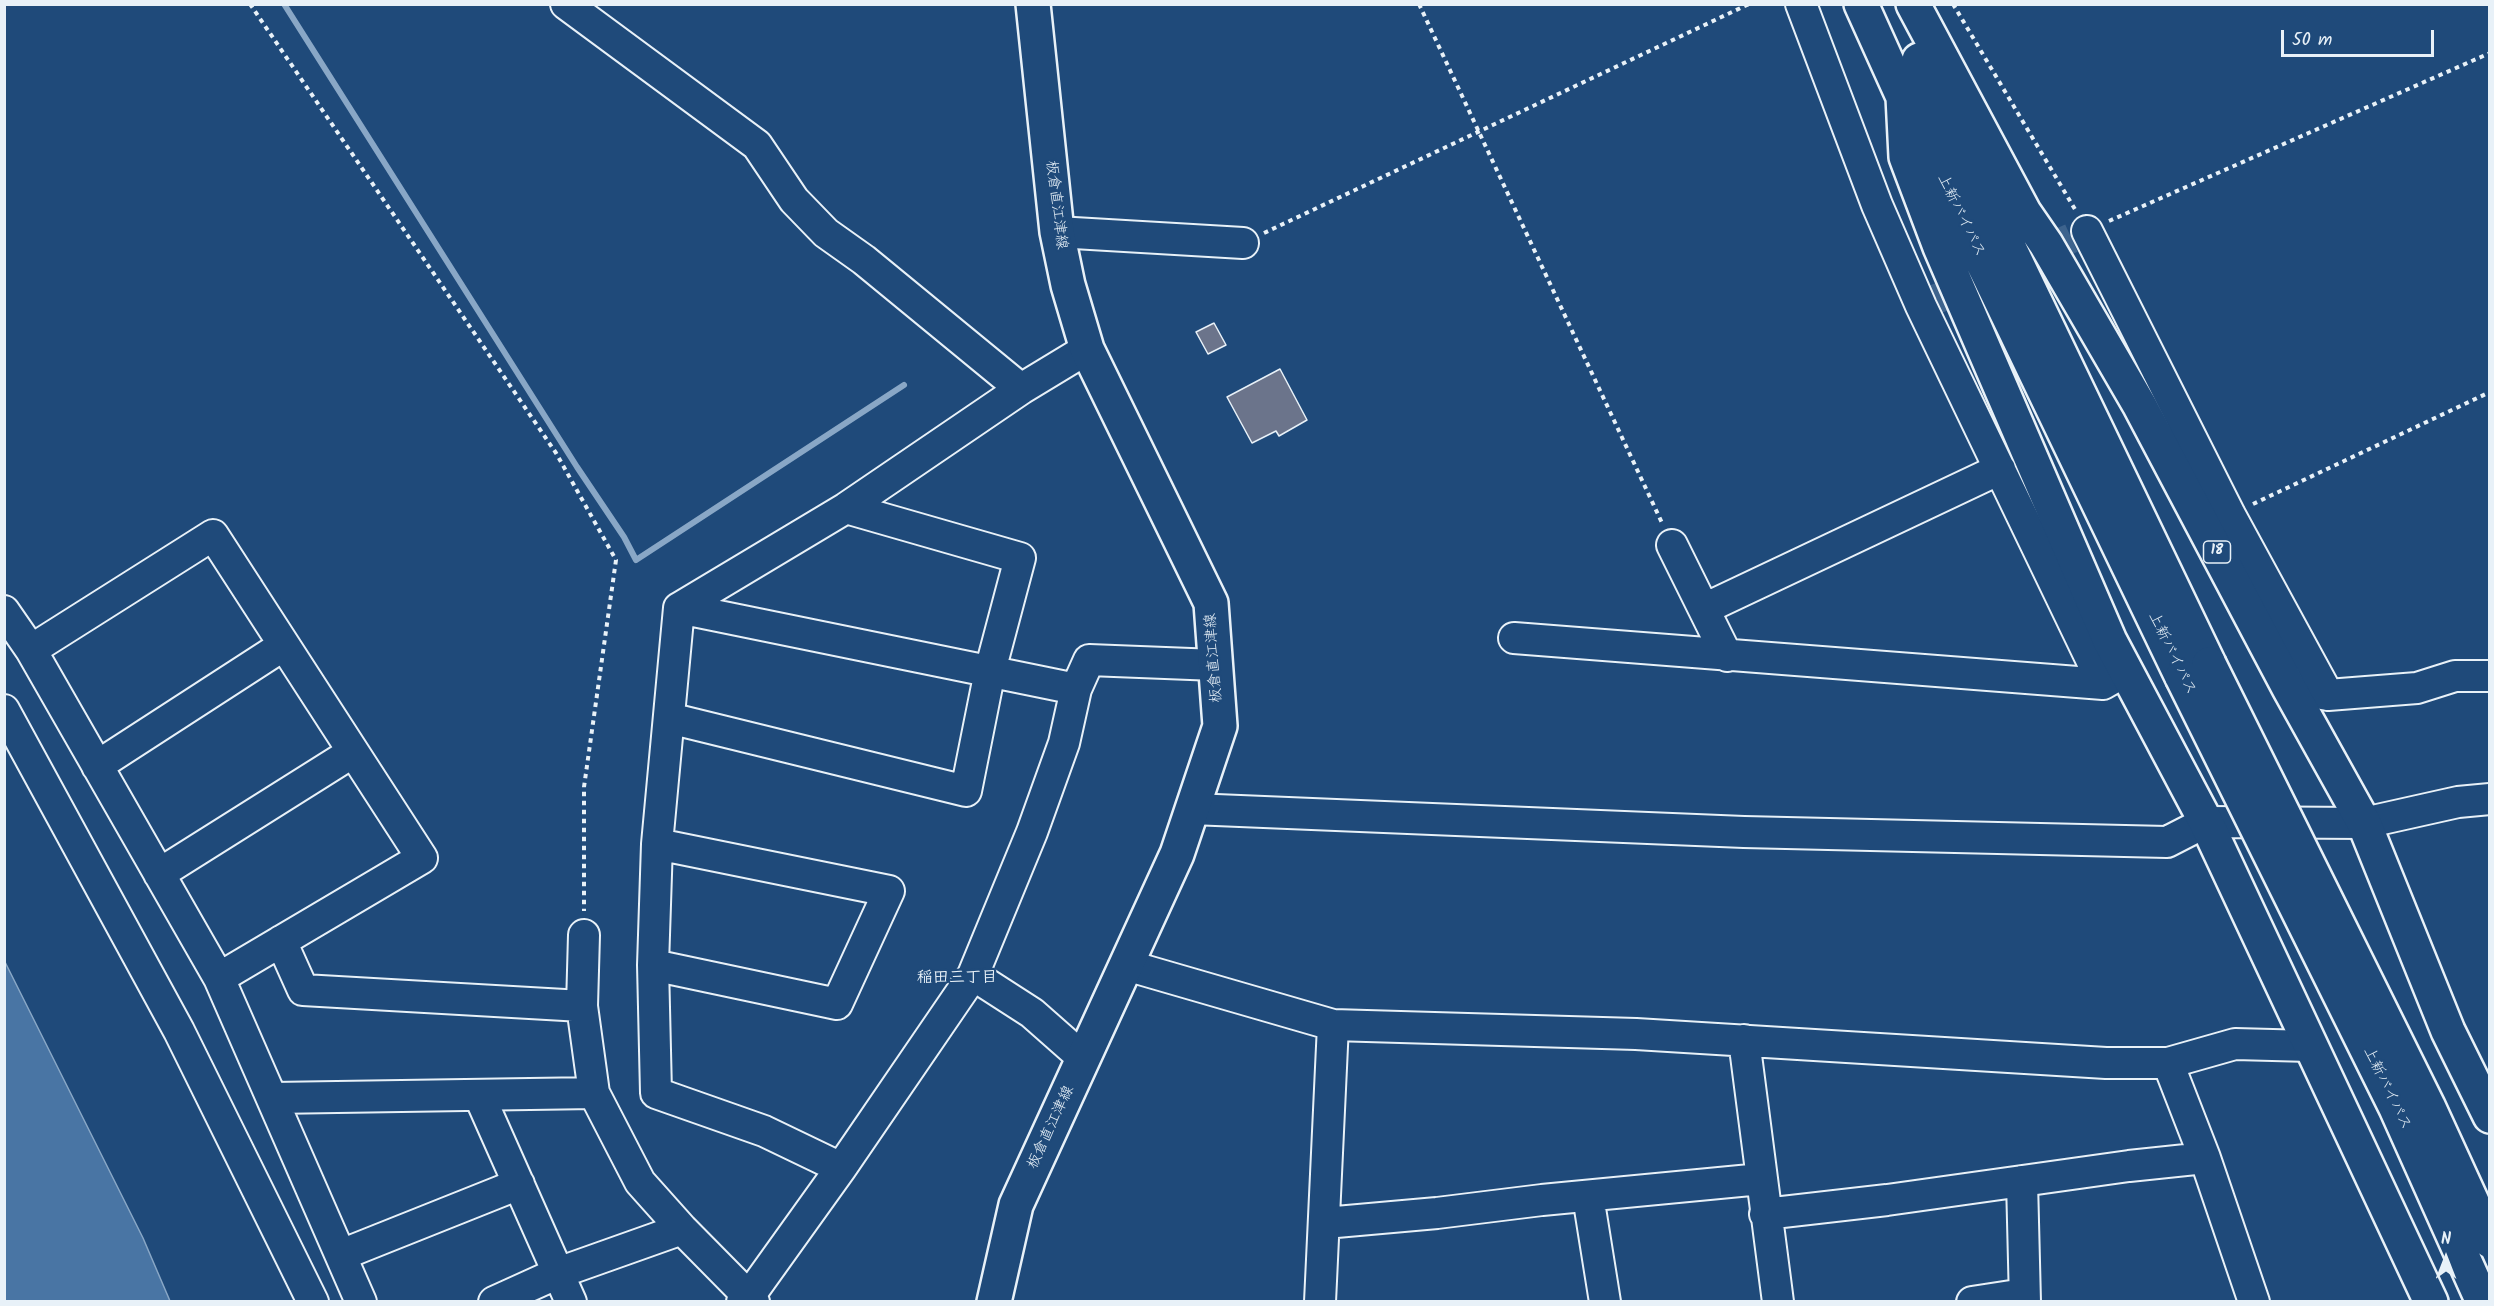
<!DOCTYPE html>
<meta charset="utf-8">
<style>
body{margin:0}
#map{position:relative;width:2494px;height:1306px;overflow:hidden;background:#1f4a7a;font-family:Kalam,sans-serif}
canvas{display:block}
.frame{position:absolute;inset:0;border:6px solid #e8f1f8;pointer-events:none}
.north{position:absolute;left:2416px;top:1228px;width:60px;height:60px;-webkit-text-stroke:4px #1f4a7a;paint-order:stroke;rotate:0deg;font-size:16px;font-weight:700;line-height:24px;text-align:center;color:#e8f1f8}
.north::after{content:'';display:block;margin:auto;width:21px;height:27px;background:#e8f1f8;clip-path:polygon(50% 0,100% 100%,50% 72%,0 100%)}
.scale{position:absolute;left:2281px;top:30px;width:153px;height:27px;box-sizing:border-box;border:3px solid #e8f1f8;border-top:0;padding-left:8px;font-size:18px;line-height:21px;white-space:nowrap;color:#e8f1f8;-webkit-text-stroke:4px #1f4a7a;paint-order:stroke}
</style>
<div id="map">
<canvas width="2494" height="1306"></canvas>
<div class="frame"></div>
<div class="north">N</div>
<div class="scale">50 m</div>
</div>
<script>
const ctx = document.querySelector('canvas').getContext('2d');
ctx.lineJoin = 'round';
function fill(path, color) { ctx.fillStyle = color; ctx.fill(path, 'evenodd'); }
const poly = rows => new Path2D(rows.map(r => 'M' + r).join(''));
function trace(path, color, width, dash) { ctx.strokeStyle = color; ctx.lineWidth = width; ctx.lineCap = dash ? 'butt' : 'round'; ctx.setLineDash(dash || []); ctx.stroke(path); }
function write(font, color, halo, rows, align = 'center') {
  ctx.font = font + ' Kalam,"Klee One",sans-serif'; ctx.lineWidth = 4.5; ctx.setLineDash([]); ctx.textBaseline = 'middle'; ctx.strokeStyle = halo; ctx.fillStyle = color; for (const [text, x, y, turn = 0] of rows) {
    ctx.save(); ctx.translate(x, y); ctx.rotate((+turn || 0) * Math.PI / 180); ctx.textAlign = isNaN(turn) ? turn : align; if (halo) ctx.strokeText(text, 0, 0); ctx.fillText(text, 0, 0); ctx.restore();
  }
}
const water = poly([
 [4,960,143,1238,170,1301,5,1301,4,960]
]);
const stream = poly([
 [284,4,577,467,624,537,636,560,904,385]
]);
const building = poly([
 [1214,323,1226,345,1208,354,1196,332,1214,323],
 [1280,369,1307,420,1279,436,1276,431,1252,443,1227,397,1280,369]
]);
const minorTunnel = poly([
 [1921,306,2087,231]
]);
const path = poly([
 [250,4,556,453,616,560,584,787,584,911],
 [1419,4,1663,525],
 [1953,4,2076,211],
 [2109,221,2490,53],
 [1264,233,1749,4],
 [2253,504,2490,392]
]);
const minor = poly([
 [566,4,757,145,794,200,826,233,864,260,1021,389],
 [1801,4,1877,205,1921,306,2103,684],
 [2087,231,2230,515,2328,695],
 [1057,232,1243,243],
 [1672,545,1727,656],
 [679,608,657,844,653,965,656,1093,764,1131,841,1168],
 [679,608,846,508,1021,389,1087,349],
 [679,608,1076,689],
 [1704,609,2000,469],
 [4,611,31,650,219,978,361,1302],
 [1514,638,2103,684,2117,676],
 [31,650,213,535,422,858,219,978],
 [2309,692,2328,695,2417,688,2455,676,2490,676],
 [4,710,179,1031,313,1302],
 [669,718,966,791,990,671,1020,558,846,508],
 [97,766,284,645],
 [1192,809,1744,832,2167,842,2206,822,2364,823,2458,802,2490,799],
 [159,874,353,752],
 [584,935,582,1006,594,1093,640,1182,682,1229,754,1302],
 [281,941,303,990,582,1006],
 [653,965,837,1004,889,891,657,844],
 [1126,965,1333,1025,1636,1034,2106,1063,2168,1063,2235,1044,2310,1046],
 [973,975,1032,1013,1083,1058],
 [1744,1040,1778,1302],
 [2168,1063,2205,1158,2254,1302],
 [479,1095,571,1302],
 [273,1098,594,1093],
 [2022,1181,2025,1302],
 [1588,1196,1605,1302],
 [1765,1214,1887,1200,2129,1166,2205,1158],
 [1325,1223,1437,1213,1542,1200,1761,1179],
 [341,1255,519,1184],
 [494,1302,558,1273,682,1229],
 [742,1302,750,1295,841,1168,973,975,1032,832,1064,743,1076,689,1089,660,1216,665],
 [1320,1302,1333,1025],
 [1972,1302,2024,1294]
]);
const major = poly([
 [994,1302,1016,1205,1177,854,1220,726,1211,603,1087,349,1068,285,1057,232,1033,4]
]);
const highway = poly([
 [1861,4,1903,97,2182,677],
 [1913,4,2024,212,2046,244,2140,406,2289,688,2364,823,2448,1031,2490,1116],
 [1919,60,2209,664],
 [1903,97,1906,157,1940,247,2110,641,2206,822,2431,1302]
]);
const highwayBridge = poly([
 [2209,664,2428,1106,2490,1241],
 [2182,677,2396,1108,2483,1302]
]);
const shields = [
 [2217,552,27]
];
const shieldNames = [
 ["18",2217,552]
];
const streetNames = [
 ["板倉直江津線",1055,205,83],
 ["上新バイパス",1960,216,64],
 ["上新バイパス",2171,654,64],
 ["板倉直江津線",1215,658,-94],
 ["上新バイパス",2386,1089,64],
 ["板倉直江津線",1052,1128,-65]
];
const neighbourhoodNames = [
 ["稲田三丁目",957,979]
];
fill(water, '#4975a4');
trace(water, '#89a7c6', 1.5);
trace(stream, '#89a7c6', 6);
fill(building, '#6b748b');
trace(building, '#e8f1f8', 1.5);
trace(minorTunnel, '#3d638d', 30, [30, 15]);
trace(minor, '#e8f1f8', 34);
trace(major, '#e8f1f8', 38);
trace(highway, '#e8f1f8', 38);
trace(path, '#e8f1f8', 4, [4.5, 4.5]);
trace(minor, '#1f4a7a', 30);
trace(major, '#1f4a7a', 33);
trace(highway, '#1f4a7a', 33);
trace(highwayBridge, '#e8f1f8', 38, []);
trace(highwayBridge, '#1f4a7a', 33);
for (const [x, y, w] of shields) { const box = new Path2D(); box.roundRect(x - w / 2, y - 11, w, 22, 4.5); ctx.fillStyle = '#1f4a7a'; ctx.fill(box); trace(box, '#e8f1f8', 1.5); }
write('bold 14px', '#e8f1f8', null, shieldNames);
write('15px', '#e8f1f8', '#1f4a7a', streetNames);
write('bold 16px', '#e8f1f8', '#1f4a7a', neighbourhoodNames);
</script>
